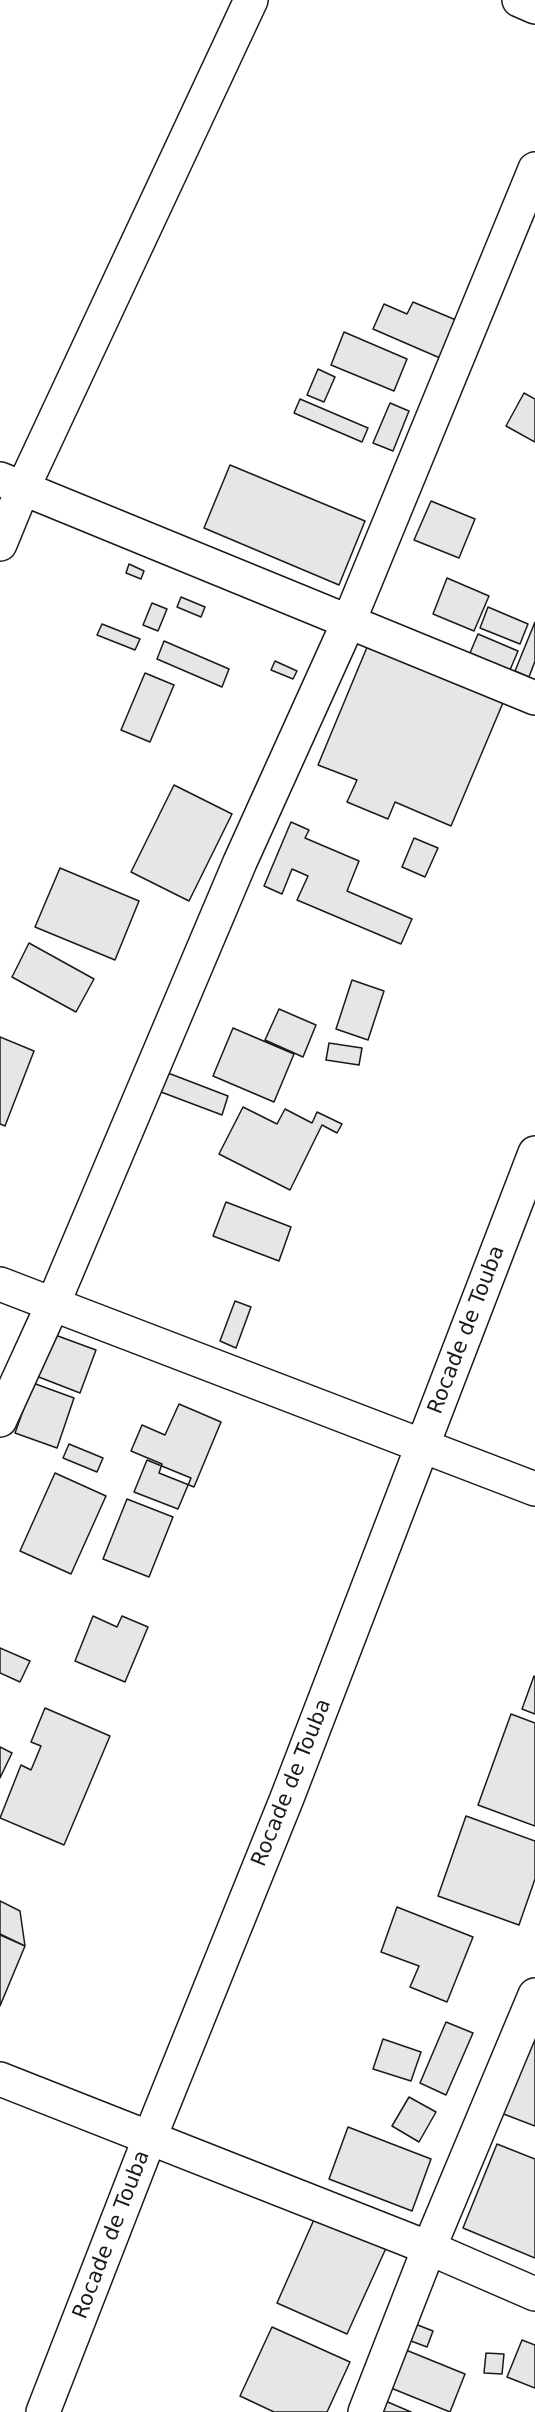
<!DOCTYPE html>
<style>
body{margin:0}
canvas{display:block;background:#fff}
</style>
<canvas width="535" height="2412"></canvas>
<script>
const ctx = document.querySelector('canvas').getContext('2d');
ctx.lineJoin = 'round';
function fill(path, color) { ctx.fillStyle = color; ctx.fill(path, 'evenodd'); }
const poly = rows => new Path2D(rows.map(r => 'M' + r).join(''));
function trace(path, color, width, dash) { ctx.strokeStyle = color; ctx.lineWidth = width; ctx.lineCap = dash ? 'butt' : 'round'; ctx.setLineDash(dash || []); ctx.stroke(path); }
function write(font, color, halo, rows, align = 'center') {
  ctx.font = font + ' "DejaVu Sans",sans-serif'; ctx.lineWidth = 4.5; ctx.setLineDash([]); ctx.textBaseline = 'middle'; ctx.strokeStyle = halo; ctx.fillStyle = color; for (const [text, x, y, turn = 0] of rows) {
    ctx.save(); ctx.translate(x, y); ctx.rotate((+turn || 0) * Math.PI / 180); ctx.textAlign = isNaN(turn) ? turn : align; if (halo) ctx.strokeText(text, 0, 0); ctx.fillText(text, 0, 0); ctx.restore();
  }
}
const building = poly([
 [413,302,456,320,440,358,373,329,384,304,407,314,413,302],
 [344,332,407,359,394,391,331,365,344,332],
 [318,369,335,377,324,402,307,395,318,369],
 [524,393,535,399,535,442,506,426,524,393],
 [300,399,368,428,362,442,294,413,300,399],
 [390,403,409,411,393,451,373,443,390,403],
 [230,465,365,521,339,585,204,528,230,465],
 [431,501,475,519,459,558,414,540,431,501],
 [129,564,144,571,141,579,126,573,129,564],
 [447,578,489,596,474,631,433,614,447,578],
 [181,597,205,607,201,617,177,607,181,597],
 [152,603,167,609,158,631,143,625,152,603],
 [488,607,528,624,520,644,480,628,488,607],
 [535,622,535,661,529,677,515,671,535,622],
 [102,624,140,639,135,650,97,635,102,624],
 [478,634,518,651,510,670,470,653,478,634],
 [370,640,505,698,451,826,395,802,388,819,347,802,357,780,318,765,370,640],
 [164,641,229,669,222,687,157,659,164,641],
 [275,661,297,671,293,679,271,670,275,661],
 [145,673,174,685,150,742,121,730,145,673],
 [174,785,232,814,189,901,131,872,174,785],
 [291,822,309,830,305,838,359,861,347,891,412,919,401,944,297,900,308,876,292,869,282,894,264,886,291,822],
 [414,838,438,848,425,877,402,867,414,838],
 [60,868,139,901,115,960,35,927,60,868],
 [29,943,94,979,76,1012,12,977,29,943],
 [352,980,384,991,368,1040,336,1029,352,980],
 [279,1009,316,1025,303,1057,265,1040,279,1009],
 [233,1028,294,1054,274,1102,213,1076,233,1028],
 [0,1037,34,1051,5,1126,0,1124,0,1037],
 [329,1043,362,1048,359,1065,326,1060,329,1043],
 [168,1073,228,1096,222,1115,161,1092,168,1073],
 [243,1107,277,1124,285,1109,312,1123,317,1112,342,1124,337,1133,322,1125,290,1190,219,1154,243,1107],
 [226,1202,291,1227,279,1261,213,1236,226,1202],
 [235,1301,251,1307,236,1348,220,1341,235,1301],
 [47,1332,96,1350,80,1393,31,1374,47,1332],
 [33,1383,74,1398,57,1448,15,1433,33,1383],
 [179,1404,221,1422,194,1487,159,1473,162,1464,131,1451,142,1425,165,1435,179,1404],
 [69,1444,103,1458,97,1472,63,1458,69,1444],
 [147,1460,191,1478,178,1509,134,1492,147,1460],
 [55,1473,106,1496,71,1574,20,1551,55,1473],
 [127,1499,173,1517,149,1577,103,1559,127,1499],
 [93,1616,117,1627,122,1616,148,1627,125,1682,75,1661,93,1616],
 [0,1648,30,1661,20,1682,0,1673,0,1648],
 [534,1676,535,1677,535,1714,522,1709,534,1676],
 [45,1708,110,1736,64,1845,0,1818,21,1765,31,1770,41,1746,31,1742,45,1708],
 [511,1714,535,1723,535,1826,478,1805,511,1714],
 [0,1747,12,1753,0,1778,0,1747],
 [466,1816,535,1841,535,1879,519,1925,438,1896,466,1816],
 [0,1901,20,1911,25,1946,0,1935,0,1901],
 [397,1907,473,1937,447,2002,410,1987,419,1966,381,1952,397,1907],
 [0,1934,25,1946,0,2006,0,1934],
 [446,2022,473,2033,446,2095,420,2083,446,2022],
 [535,2030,535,2126,501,2113,535,2030],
 [383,2039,421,2052,411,2081,373,2069,383,2039],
 [409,2097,436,2112,419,2142,392,2126,409,2097],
 [348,2127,431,2159,412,2211,329,2179,348,2127],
 [497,2144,535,2159,535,2258,463,2228,497,2144],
 [316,2215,387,2246,347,2334,277,2303,316,2215],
 [410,2322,433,2331,427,2347,403,2338,410,2322],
 [272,2327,350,2362,327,2412,274,2412,240,2396,272,2327],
 [522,2340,535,2345,535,2388,507,2377,522,2340],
 [401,2348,465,2374,450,2412,386,2386,401,2348],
 [486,2353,504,2354,502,2374,484,2373,486,2353],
 [383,2400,411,2412,378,2412,383,2400]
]);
const minor = poly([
 [519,0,535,7],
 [0,479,535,698],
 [0,544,23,488,251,0],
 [0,1284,535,1489],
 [0,1420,53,1304,240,862,349,621,535,169],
 [0,2079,429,2248,535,2294],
 [365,2412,429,2248,535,1995]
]);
const primary = poly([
 [43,2412,150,2137,287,1798,535,1153]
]);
const streetNames = [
 ["Rocade de Touba",467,1330,-69],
 ["Rocade de Touba",292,1783,-68],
 ["Rocade de Touba",112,2235,-69]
];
fill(building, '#e6e6e6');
trace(building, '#1a1a1a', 1.5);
trace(minor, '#1a1a1a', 36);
trace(primary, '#1a1a1a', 36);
trace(minor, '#fff', 33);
trace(primary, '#fff', 33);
write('21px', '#1a1a1a', '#fff', streetNames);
</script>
